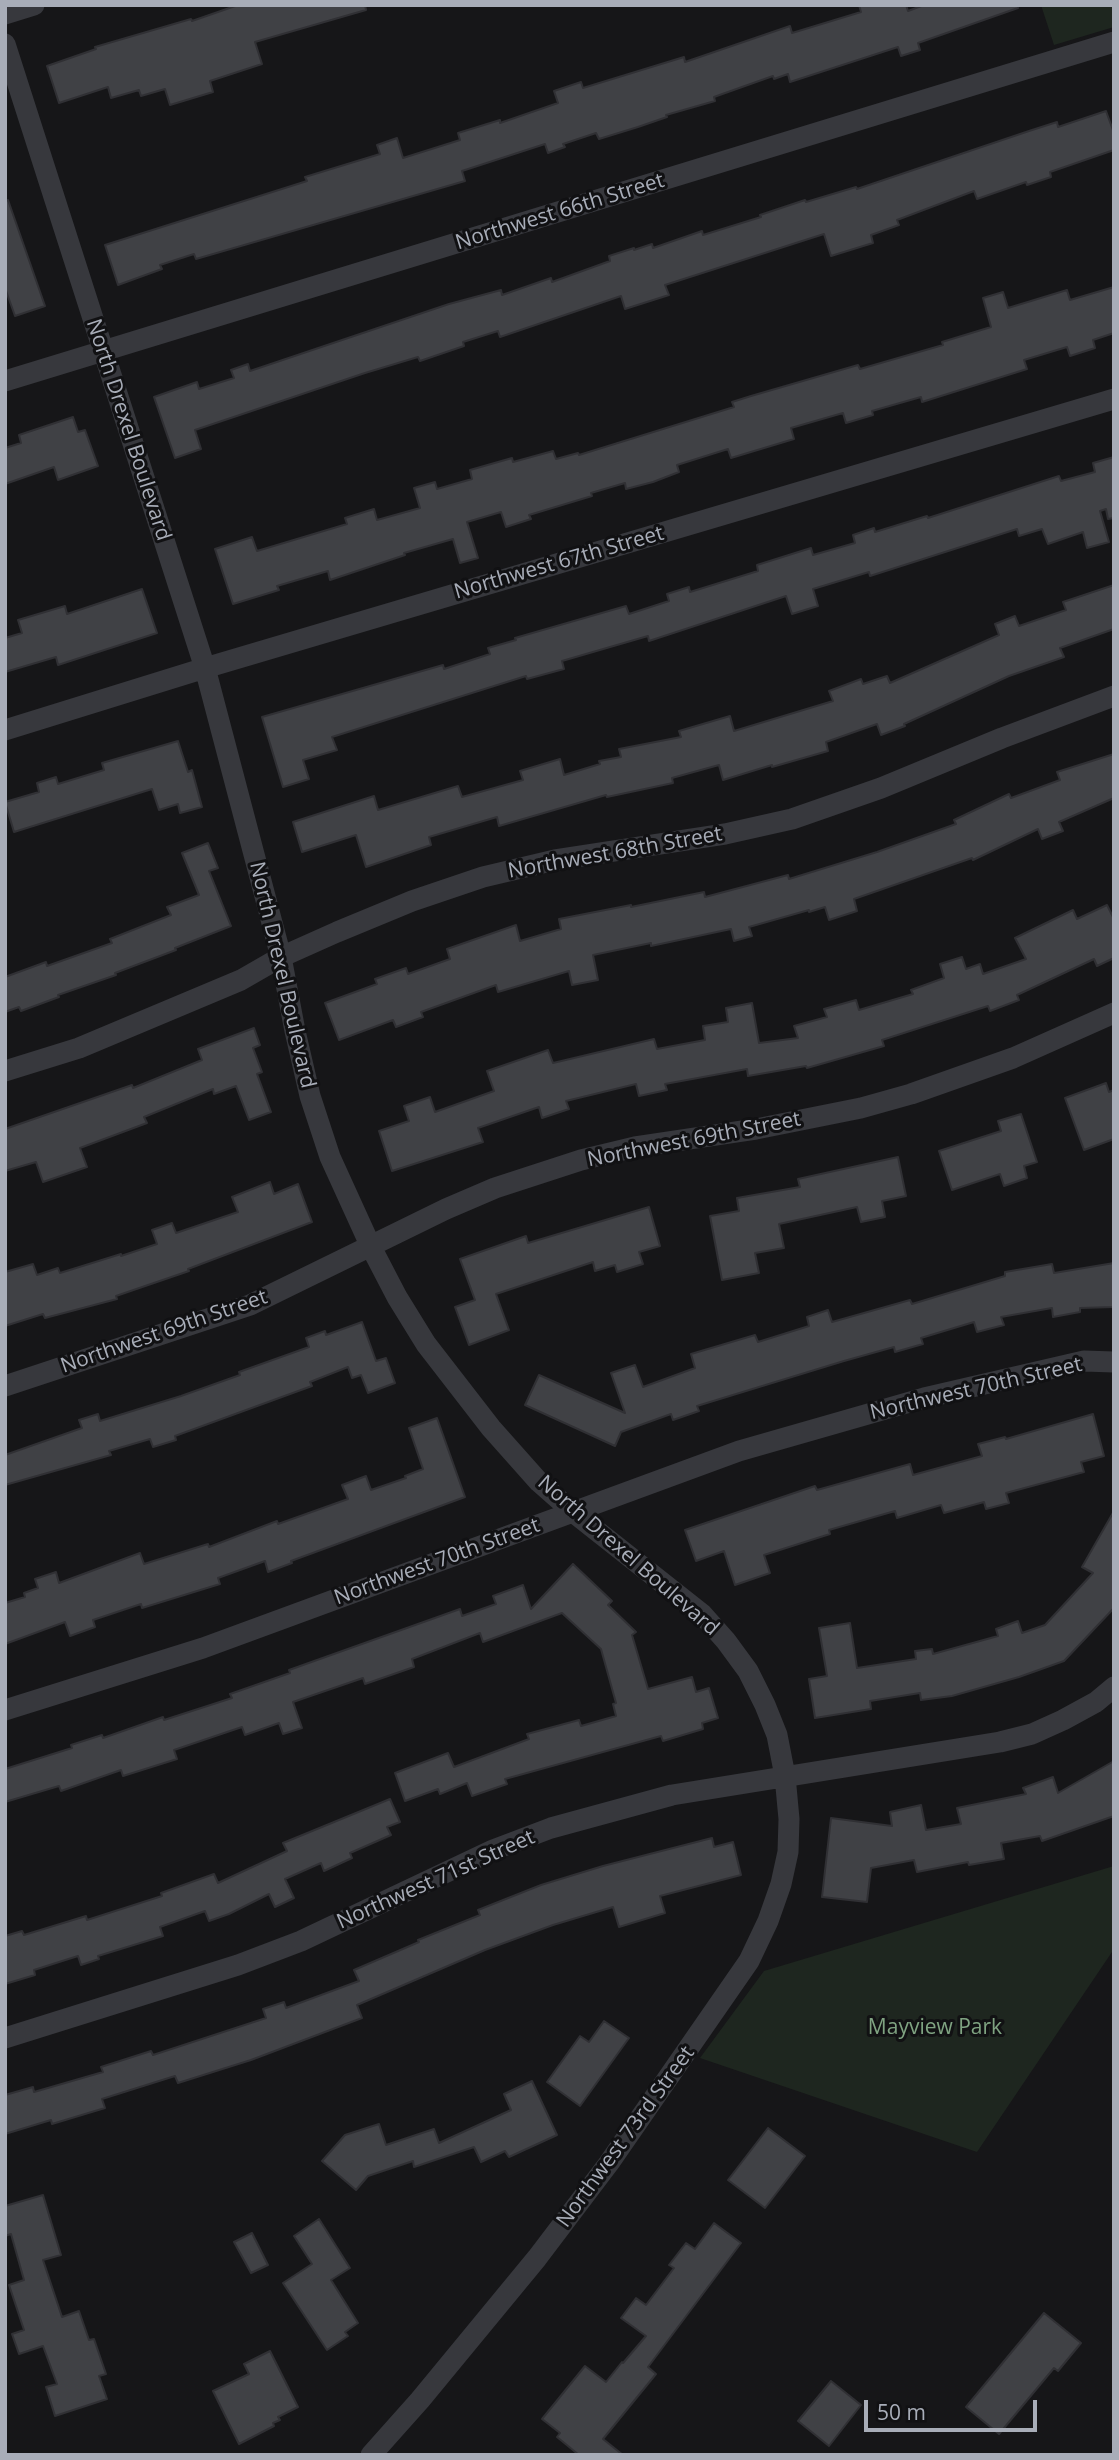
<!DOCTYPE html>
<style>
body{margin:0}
#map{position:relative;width:1119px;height:2460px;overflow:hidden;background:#161618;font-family:"Open Sans",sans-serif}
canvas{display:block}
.frame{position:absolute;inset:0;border:7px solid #a8adb8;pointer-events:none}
.scale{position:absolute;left:864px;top:2400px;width:173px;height:32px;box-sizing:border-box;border:4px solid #a8adb8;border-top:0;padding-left:9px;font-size:21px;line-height:24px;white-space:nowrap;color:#a8adb8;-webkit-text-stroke:5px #111113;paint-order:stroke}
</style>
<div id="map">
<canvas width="1119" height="2460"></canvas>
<div class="frame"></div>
<div class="scale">50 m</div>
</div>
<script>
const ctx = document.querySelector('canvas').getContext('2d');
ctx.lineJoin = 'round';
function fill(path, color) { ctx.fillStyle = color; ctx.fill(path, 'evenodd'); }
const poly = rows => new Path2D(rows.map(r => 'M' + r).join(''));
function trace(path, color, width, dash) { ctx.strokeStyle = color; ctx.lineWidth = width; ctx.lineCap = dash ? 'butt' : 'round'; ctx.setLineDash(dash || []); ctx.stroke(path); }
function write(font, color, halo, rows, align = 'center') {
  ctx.font = font + ' "Open Sans",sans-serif'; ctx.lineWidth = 6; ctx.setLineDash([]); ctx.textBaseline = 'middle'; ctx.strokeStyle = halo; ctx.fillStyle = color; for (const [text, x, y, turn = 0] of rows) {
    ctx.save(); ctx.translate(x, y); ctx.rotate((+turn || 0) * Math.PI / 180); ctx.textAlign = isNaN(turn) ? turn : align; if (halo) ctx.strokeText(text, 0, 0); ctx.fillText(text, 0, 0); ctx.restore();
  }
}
const green = poly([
 [1041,5,1114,5,1114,27,1054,45],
 [1114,1866,1114,1949,977,2152,700,2058,764,1971]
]);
const building = poly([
 [238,5,365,5,366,10,255,42,262,64,210,81,213,92,170,105,165,89,141,96,139,90,111,98,108,87,59,103,47,66,96,49,95,47,191,19,192,21,238,5],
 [859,5,906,5,908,11,924,5,1017,5,1018,8,918,43,920,50,901,56,898,47,790,82,788,74,774,79,773,76,714,97,715,101,666,115,667,117,638,127,599,139,596,133,563,144,565,147,548,153,545,144,462,171,465,181,196,259,194,254,160,265,162,269,118,285,105,245,307,181,305,177,380,154,377,145,397,138,403,158,460,140,458,133,500,120,500,123,558,103,554,91,581,82,583,88,684,57,685,62,790,26,792,33,861,12,859,5],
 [1106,111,1114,133,1114,150,1050,172,1051,177,1027,185,1026,182,977,199,974,191,897,220,899,225,871,235,873,243,831,256,824,234,665,285,669,295,625,309,621,296,500,337,498,331,463,342,464,346,420,361,418,357,365,373,195,430,201,449,175,458,154,397,197,382,199,389,234,378,231,370,248,364,250,371,449,304,501,290,502,295,551,278,552,282,610,261,609,256,634,248,634,250,652,244,653,248,702,231,703,235,761,217,760,215,805,200,806,202,856,187,857,189,1029,131,1057,122,1058,127,1106,111],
 [8,200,45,306,15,316,5,288,5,201,8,200],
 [1114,287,1114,333,1093,340,1095,348,1070,356,1067,347,1024,360,1027,369,922,402,921,397,872,411,873,415,846,423,843,413,791,428,794,439,731,458,728,449,677,465,679,472,653,482,626,489,625,483,591,493,592,496,529,515,531,519,506,527,501,512,467,522,478,558,460,563,453,539,404,553,405,555,330,580,328,571,277,586,279,590,233,604,215,549,252,537,257,551,347,524,345,518,374,509,377,520,420,508,414,488,435,482,437,489,472,479,470,470,512,458,513,462,553,451,556,459,578,453,579,455,734,407,732,402,751,396,858,365,860,369,943,345,942,342,991,327,983,298,1003,292,1008,308,1067,290,1070,300,1114,287],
 [73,417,78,432,85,430,98,466,58,480,54,467,5,484,5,448,21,443,19,435,73,417],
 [1114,457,1114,518,1108,519,1106,509,1100,511,1109,542,1087,548,1083,532,1048,544,1042,529,1019,536,1017,529,870,576,869,572,813,589,818,606,792,614,786,596,649,641,648,636,562,661,564,669,527,679,526,676,332,737,337,750,303,760,309,779,283,787,262,717,443,665,444,669,490,654,488,648,516,640,515,638,626,606,629,614,669,601,667,594,689,587,690,592,758,571,757,565,811,548,813,555,855,543,853,535,874,528,875,532,927,516,928,518,1059,476,1061,481,1095,472,1093,463,1114,457],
 [1114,585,1114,629,1060,648,1064,657,1009,676,904,724,905,726,881,735,877,724,826,742,828,751,772,767,772,765,723,780,719,765,672,778,673,783,607,797,606,795,499,826,497,817,429,837,431,845,366,867,356,835,302,852,293,822,374,796,378,810,458,786,462,797,523,780,520,771,560,759,564,775,600,764,599,761,621,757,619,749,681,737,679,731,730,716,734,731,833,701,829,691,861,679,863,684,887,676,890,683,999,635,995,624,1015,616,1019,626,1066,610,1063,602,1114,585],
 [142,589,157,633,58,665,56,657,5,672,5,638,22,633,18,620,65,606,67,614,142,589],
 [178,741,188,772,192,770,202,807,180,813,178,804,159,810,152,789,14,832,5,802,39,792,37,783,56,777,58,784,104,770,102,763,178,741],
 [1114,754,1114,798,1059,822,1063,831,1042,839,1038,829,973,860,972,858,854,899,857,911,829,920,825,907,809,912,809,910,749,927,752,936,734,941,731,929,651,946,651,943,593,955,598,980,572,985,569,971,498,992,496,985,421,1012,423,1017,396,1027,393,1020,339,1040,325,1003,377,984,375,979,406,968,408,974,450,959,447,949,516,925,520,941,561,929,559,919,631,905,631,907,704,892,705,897,788,875,789,879,877,852,956,824,954,820,1009,794,1011,798,1060,780,1057,772,1114,754],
 [208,843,218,868,209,871,231,926,175,948,176,950,115,973,116,975,58,995,59,997,21,1011,19,1007,5,1012,5,977,46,962,47,966,112,943,110,939,171,915,167,907,199,895,182,853,208,843],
 [1107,905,1114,919,1114,958,1097,966,1094,959,1017,995,1019,1000,990,1011,988,1006,882,1040,884,1046,807,1068,806,1066,748,1076,747,1069,665,1084,667,1090,639,1096,636,1084,566,1101,569,1109,542,1118,539,1107,478,1128,483,1142,392,1171,379,1131,409,1121,404,1106,430,1097,435,1112,494,1091,487,1071,548,1050,553,1063,654,1039,657,1049,705,1040,703,1026,728,1022,726,1008,752,1003,759,1043,798,1038,794,1026,827,1017,824,1009,856,1000,859,1010,913,994,911,990,944,978,940,964,962,957,966,969,980,964,983,974,1026,959,1015,938,1073,910,1077,919,1107,905],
 [254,1028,260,1045,253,1048,262,1072,257,1074,271,1112,249,1120,236,1086,214,1094,213,1089,144,1117,147,1123,80,1148,87,1167,43,1182,36,1162,5,1171,5,1129,132,1085,133,1088,202,1060,198,1049,254,1028],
 [1106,1083,1109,1092,1114,1090,1114,1139,1084,1150,1065,1098,1106,1083],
 [1021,1114,1037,1162,1024,1166,1027,1178,1004,1186,1000,1174,952,1190,939,1151,1001,1131,998,1121,1021,1114],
 [898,1157,906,1196,882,1201,885,1217,861,1222,857,1207,779,1224,784,1248,755,1253,759,1273,722,1280,710,1216,739,1211,737,1198,800,1187,798,1179,898,1157],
 [270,1182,274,1194,298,1184,312,1222,188,1269,189,1271,116,1296,117,1299,45,1318,43,1314,5,1326,5,1272,33,1264,37,1275,58,1268,60,1273,121,1254,121,1256,157,1244,152,1230,172,1223,176,1233,238,1212,232,1197,270,1182],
 [649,1207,660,1246,639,1252,643,1264,617,1272,615,1265,595,1271,593,1262,496,1294,509,1330,469,1345,455,1307,475,1300,460,1259,526,1236,528,1243,649,1207],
 [1114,1263,1114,1307,1080,1308,1080,1312,1053,1317,1052,1308,1001,1317,1004,1325,977,1332,974,1322,921,1338,923,1344,895,1352,894,1347,844,1361,697,1406,699,1411,673,1420,671,1414,621,1432,615,1446,525,1405,539,1375,625,1413,611,1373,635,1365,643,1387,695,1368,691,1354,755,1335,758,1342,809,1326,807,1317,828,1310,832,1322,910,1300,912,1304,1005,1276,1005,1272,1052,1264,1054,1273,1114,1263],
 [362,1322,376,1361,386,1358,395,1383,368,1393,361,1375,352,1378,348,1367,310,1382,312,1386,175,1436,176,1440,153,1447,150,1439,109,1451,111,1455,5,1485,5,1455,82,1428,79,1420,98,1414,100,1421,181,1396,240,1375,239,1372,309,1347,306,1338,325,1331,326,1335,362,1322],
 [1093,1414,1104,1456,1081,1462,1084,1472,1006,1493,1009,1503,986,1509,984,1502,944,1513,941,1505,897,1518,895,1511,829,1530,830,1534,764,1555,770,1573,735,1585,724,1551,696,1561,685,1530,815,1486,817,1490,910,1464,913,1475,982,1456,978,1444,1005,1437,1006,1439,1093,1414],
 [437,1418,465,1497,291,1561,292,1563,268,1572,265,1561,218,1578,220,1584,142,1608,141,1604,93,1620,95,1627,70,1636,65,1622,5,1644,5,1603,25,1597,24,1593,38,1588,35,1579,56,1572,59,1583,140,1553,144,1564,208,1544,209,1547,277,1521,278,1524,348,1499,342,1485,366,1476,371,1490,406,1478,405,1476,423,1469,409,1428,437,1418],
 [1114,1511,1114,1608,1064,1661,1019,1677,952,1696,921,1700,920,1693,870,1701,871,1709,815,1718,809,1679,827,1676,819,1628,850,1623,857,1668,916,1659,915,1651,932,1649,933,1654,998,1636,996,1629,1018,1621,1022,1633,1045,1625,1093,1573,1082,1567,1114,1511],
 [573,1564,612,1601,608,1605,636,1632,632,1635,648,1689,692,1677,696,1692,709,1688,718,1718,702,1723,703,1729,663,1741,661,1736,505,1779,507,1784,472,1796,467,1783,440,1794,438,1789,405,1801,395,1773,448,1753,454,1767,529,1739,527,1734,579,1720,581,1726,616,1716,613,1704,616,1703,601,1649,562,1613,483,1642,480,1633,412,1659,414,1667,365,1684,363,1678,293,1702,302,1728,283,1734,279,1723,245,1735,242,1727,174,1750,177,1759,123,1776,121,1770,61,1791,59,1786,5,1802,5,1769,72,1748,71,1745,102,1735,103,1738,163,1717,164,1720,232,1698,230,1694,290,1673,289,1670,460,1609,462,1616,496,1604,493,1596,523,1585,531,1609,573,1564],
 [1114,1761,1114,1816,1042,1841,1040,1836,1001,1843,1004,1859,969,1865,968,1862,917,1872,914,1860,871,1868,867,1902,822,1897,831,1818,892,1826,890,1812,921,1805,926,1830,961,1824,957,1808,1026,1794,1023,1788,1053,1777,1058,1793,1114,1761],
 [390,1799,400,1822,387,1827,391,1835,350,1853,352,1858,324,1871,321,1863,285,1879,294,1898,275,1907,269,1894,229,1914,209,1921,205,1911,160,1927,163,1936,98,1956,99,1959,81,1965,78,1956,34,1970,35,1975,5,1984,5,1936,22,1931,24,1935,86,1916,87,1920,162,1896,161,1893,214,1874,218,1883,287,1851,283,1843,390,1799],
 [712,1838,714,1847,733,1842,741,1875,660,1896,665,1913,619,1927,613,1907,553,1925,485,1950,357,2005,362,2018,251,2060,178,2083,175,2076,102,2099,105,2108,52,2124,51,2120,5,2134,5,2095,33,2087,34,2092,103,2072,101,2067,151,2051,153,2055,266,2018,263,2009,284,2002,286,2008,359,1981,354,1970,419,1942,418,1940,480,1915,478,1910,541,1885,603,1866,712,1838],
 [604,2021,629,2038,580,2106,547,2082,580,2036,589,2042,604,2021],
 [532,2081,557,2135,509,2157,505,2151,481,2162,474,2147,414,2167,413,2161,368,2176,356,2190,322,2161,345,2135,379,2124,386,2145,434,2129,439,2143,511,2110,504,2094,532,2081],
 [768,2128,805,2156,765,2208,728,2180,768,2128],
 [43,2195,61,2255,43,2260,62,2317,79,2311,89,2340,94,2339,106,2374,99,2376,107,2399,55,2416,46,2387,57,2384,43,2346,19,2354,12,2334,24,2330,9,2285,24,2280,11,2234,5,2236,5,2206,43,2195],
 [319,2219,350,2268,331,2280,358,2323,345,2332,348,2336,327,2350,283,2283,312,2264,294,2236,319,2219],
 [714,2223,741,2243,648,2367,656,2374,603,2439,623,2455,579,2455,557,2437,560,2433,542,2419,585,2366,606,2382,622,2362,623,2363,646,2336,621,2318,636,2298,646,2305,674,2268,669,2265,686,2243,695,2249,714,2223],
 [252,2233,268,2265,251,2273,234,2242,252,2233],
 [1044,2313,1081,2343,1058,2371,1054,2368,999,2434,966,2407,1044,2313],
 [270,2351,298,2407,278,2417,280,2420,273,2423,274,2426,239,2444,213,2391,249,2374,244,2364,270,2351],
 [831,2381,861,2405,829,2446,798,2421,831,2381]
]);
const street = poly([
 [5,14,34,5],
 [5,44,205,668,281,957,295,1031,310,1096,330,1157,371,1247,397,1297,426,1344,491,1428,539,1482,573,1512,702,1614,726,1641,748,1671,765,1705,777,1735,785,1776,789,1819,788,1852,781,1884,768,1921,749,1961,609,2163,537,2258,420,2400,371,2455],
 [5,381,1114,42],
 [5,730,205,668,1114,399],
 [5,1071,79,1048,241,980,281,957,337,932,412,901,483,877,555,860,725,834,792,819,881,788,1002,738,1114,696],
 [5,1386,250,1305,446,1209,495,1188,581,1160,635,1147,756,1129,861,1108,911,1094,1013,1058,1114,1013],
 [5,1710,203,1648,739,1451,924,1398,1084,1361,1114,1362],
 [5,2038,238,1965,301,1941,493,1850,551,1828,672,1795,1000,1742,1032,1734,1063,1720,1096,1702,1114,1687]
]);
const streetNames = [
 ["Northwest 66th Street",560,212,-17],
 ["North Drexel Boulevard",128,430,72],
 ["Northwest 67th Street",559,563,-16],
 ["Northwest 68th Street",615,853,-10],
 ["North Drexel Boulevard",282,975,77],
 ["Northwest 69th Street",694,1140,-11],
 ["Northwest 69th Street",164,1332,-19],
 ["Northwest 70th Street",976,1389,-13],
 ["North Drexel Boulevard",628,1556,41],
 ["Northwest 70th Street",437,1562,-20],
 ["Northwest 71st Street",436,1880,-24],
 ["Northwest 73rd Street",626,2137,-54]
];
const parkNames = [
 ["Mayview Park",935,2028]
];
fill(green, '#1e261f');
fill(building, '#404145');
trace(building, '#303034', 2);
trace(street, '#37383d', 21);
write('21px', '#a8adb8', '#111113', streetNames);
write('21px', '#7fa381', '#111113', parkNames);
</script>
